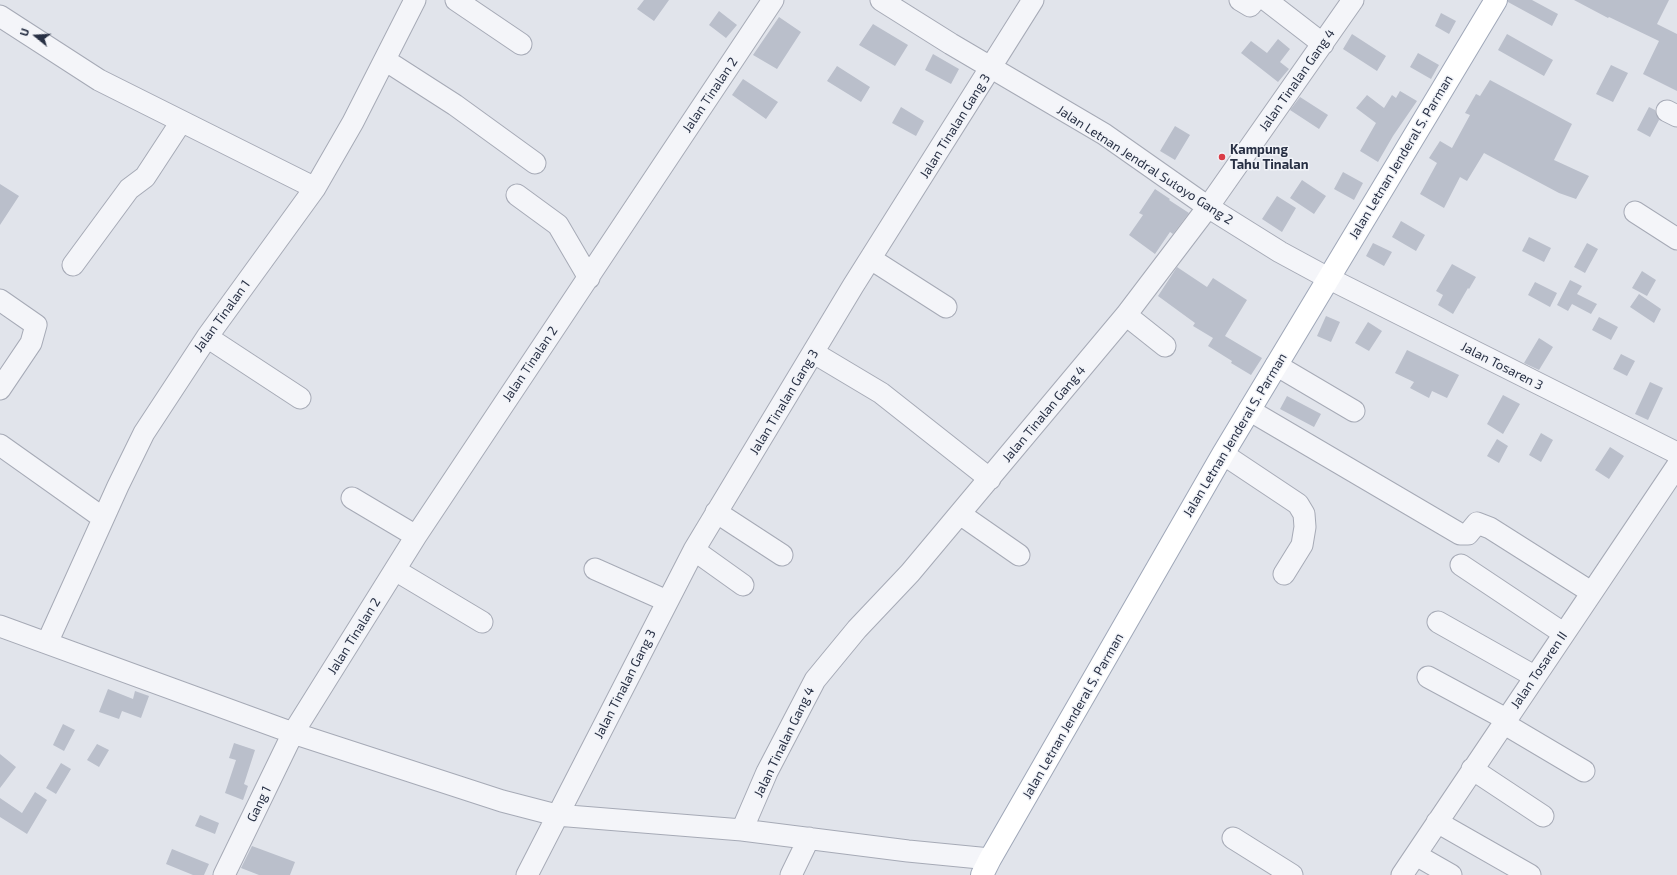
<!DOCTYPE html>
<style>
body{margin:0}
#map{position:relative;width:1677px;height:875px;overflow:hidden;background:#e1e4eb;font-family:"Exo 2",sans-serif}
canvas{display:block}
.north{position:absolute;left:16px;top:16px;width:40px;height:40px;-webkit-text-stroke:3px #f1f3f8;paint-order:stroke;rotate:288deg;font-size:11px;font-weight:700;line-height:16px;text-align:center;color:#283044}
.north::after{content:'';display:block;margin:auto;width:14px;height:18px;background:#283044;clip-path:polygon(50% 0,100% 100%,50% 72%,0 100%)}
</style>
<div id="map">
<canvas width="1677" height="875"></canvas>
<div class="north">U</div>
</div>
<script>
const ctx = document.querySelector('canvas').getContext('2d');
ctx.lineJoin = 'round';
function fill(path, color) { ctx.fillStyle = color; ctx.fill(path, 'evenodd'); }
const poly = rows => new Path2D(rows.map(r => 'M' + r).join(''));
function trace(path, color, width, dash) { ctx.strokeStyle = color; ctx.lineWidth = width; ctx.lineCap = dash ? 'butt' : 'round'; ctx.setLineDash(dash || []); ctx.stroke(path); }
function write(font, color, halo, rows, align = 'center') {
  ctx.font = font + ' "Exo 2",sans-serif'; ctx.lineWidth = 3; ctx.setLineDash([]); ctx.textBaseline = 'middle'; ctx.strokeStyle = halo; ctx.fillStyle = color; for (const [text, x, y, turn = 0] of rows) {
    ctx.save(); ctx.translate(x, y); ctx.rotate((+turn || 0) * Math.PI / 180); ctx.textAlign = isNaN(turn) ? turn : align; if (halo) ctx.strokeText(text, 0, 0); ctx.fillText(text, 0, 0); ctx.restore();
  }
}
const building = poly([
 [644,0,669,0,654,21,637,9],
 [1508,0,1532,0,1558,14,1552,26,1508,2],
 [1574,0,1669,0,1657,24,1677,34,1677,91,1643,74,1659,41,1609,17,1608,18],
 [719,11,737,25,726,38,709,25],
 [1441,13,1456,21,1449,34,1435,26],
 [779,17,801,32,777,69,753,55],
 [873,24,908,45,895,66,859,45],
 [1352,34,1386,56,1377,71,1343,49],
 [1507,34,1553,60,1544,76,1498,50],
 [1278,39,1290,49,1280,62,1289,69,1278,82,1241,53,1251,41,1267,53],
 [1418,53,1439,65,1431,79,1410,67],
 [933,54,959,69,951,84,925,70],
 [1611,65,1628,73,1613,102,1596,94],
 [837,66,870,87,861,102,827,81],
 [743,79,778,102,766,119,732,95],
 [1490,80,1572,124,1554,160,1589,176,1576,199,1559,193,1484,153,1467,181,1460,177,1444,208,1420,194,1437,163,1429,158,1440,141,1452,148,1470,115,1465,113,1476,94,1480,96],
 [1400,91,1417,101,1393,136,1378,162,1360,151,1376,123,1356,108,1367,95,1384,108,1392,95,1396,98],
 [1300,97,1328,115,1319,129,1290,110],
 [901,107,924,121,916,136,892,123],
 [1649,107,1655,110,1659,120,1650,137,1637,130],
 [1175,126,1190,135,1175,160,1160,151],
 [1343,172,1363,183,1354,200,1334,189],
 [1302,180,1326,196,1314,214,1290,198],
 [0,184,19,196,0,225],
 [1155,189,1170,199,1169,200,1189,213,1173,234,1170,232,1155,254,1129,235,1143,215,1139,213],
 [1277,196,1296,208,1282,232,1262,219],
 [1401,221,1425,235,1416,251,1392,237],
 [1529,237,1551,248,1544,262,1522,251],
 [1373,243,1392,252,1384,266,1366,256],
 [1587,243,1598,249,1585,273,1574,267],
 [1452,264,1476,277,1469,289,1468,288,1453,314,1438,305,1443,295,1436,291],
 [1177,267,1207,287,1213,278,1247,300,1225,336,1262,358,1251,375,1231,363,1232,361,1208,346,1213,338,1193,326,1195,323,1158,296],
 [1642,271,1656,280,1647,296,1632,288],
 [1570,280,1582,286,1577,294,1597,304,1591,314,1572,304,1568,311,1557,305],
 [1535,282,1557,293,1550,307,1528,295],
 [1639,294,1661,309,1654,323,1630,307],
 [1326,316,1340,322,1331,342,1317,336],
 [1599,317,1618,327,1611,340,1592,330],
 [1368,322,1382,331,1369,351,1355,343],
 [1539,338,1553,347,1539,370,1524,363],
 [1407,350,1459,375,1447,398,1432,391,1429,398,1410,388,1414,382,1395,373],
 [1621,354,1635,361,1627,376,1613,369],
 [1650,382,1663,388,1648,420,1635,414],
 [1503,395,1520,404,1503,434,1487,424],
 [1287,396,1321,414,1314,427,1280,409],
 [1541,433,1553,440,1541,462,1529,455],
 [1497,439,1508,446,1499,463,1487,456],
 [1610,447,1624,456,1609,479,1595,470],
 [108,689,133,699,135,691,149,696,141,718,122,711,119,719,99,712],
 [63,724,75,730,64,751,53,745],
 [234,743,255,750,244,784,248,786,243,800,225,793,236,760,229,758],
 [97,744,109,750,99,767,87,760],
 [0,754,16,767,0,788],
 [61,763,71,769,56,794,46,788],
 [35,792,47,800,27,834,0,817,0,798,22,813],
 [200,815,219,823,215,834,195,826],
 [252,846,295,862,290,875,259,875,241,868],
 [172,849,209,864,204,875,193,875,166,864]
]);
const minor = poly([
 [456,0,521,44],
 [881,0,951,44,1104,134,1208,207,1280,252,1328,278,1677,453],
 [1240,0,1250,6,1255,0],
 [1266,0,1323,44],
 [0,16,99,80,315,188],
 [385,60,455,105,535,163],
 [1667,111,1677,116],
 [517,195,558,225,589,278],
 [1635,212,1677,239],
 [871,259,946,307],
 [73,265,129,189,145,177,181,122],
 [0,300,36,325,31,343,0,389],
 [1126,315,1165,346],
 [207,337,300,398],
 [814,353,881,393,990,479],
 [1276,365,1354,411],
 [1249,410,1460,534,1468,534,1477,523,1490,528,1591,592],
 [0,445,103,518],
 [1223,454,1298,504,1304,514,1305,527,1302,545,1284,574],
 [352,498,416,536],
 [716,512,782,555],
 [960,514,1019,555],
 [694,550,743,585],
 [1461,565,1563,633],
 [595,569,667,601],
 [395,570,482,622],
 [1438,622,1534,676],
 [0,626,293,733,502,801,556,815,742,830,908,851,990,859],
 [47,643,118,486,144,433,207,337,315,188,353,122,415,0],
 [1428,677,1506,719],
 [1503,723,1584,771],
 [1472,769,1543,816],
 [1437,822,1530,875],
 [742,830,767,772,815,680,857,629,910,573,1126,315,1208,207,1353,0],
 [1233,838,1292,875],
 [1416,855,1451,875],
 [224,875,293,733,416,536,773,0],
 [527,875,694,550,853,286,1033,0],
 [791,875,809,838],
 [1402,875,1677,466]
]);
const major = poly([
 [982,875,990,859,1223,454,1496,0]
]);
const markers = [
 [1222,157,4,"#da3c47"]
];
const streetNames = [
 ["Jalan Tinalan Gang 4",1297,80,-55],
 ["Jalan Tinalan 2",710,95,-56],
 ["Jalan Tinalan Gang 3",955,126,-58],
 ["Jalan Letnan Jenderal S. Parman",1401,157,-59],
 ["Jalan Letnan Jendral Sutoyo Gang 2",1145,165,33],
 ["Jalan Tinalan 1",222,316,-54],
 ["Jalan Tinalan 2",530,364,-56],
 ["Jalan Tosaren 3",1502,366,27],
 ["Jalan Tinalan Gang 3",784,402,-59],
 ["Jalan Tinalan Gang 4",1044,414,-50],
 ["Jalan Letnan Jenderal S. Parman",1235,435,-59],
 ["Jalan Tinalan 2",354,636,-58],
 ["Jalan Tosaren II",1539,670,-56],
 ["Jalan Tinalan Gang 3",625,684,-63],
 ["Jalan Letnan Jenderal S. Parman",1073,716,-60],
 ["Jalan Tinalan Gang 4",784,742,-64],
 ["Gang 1",259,804,-64]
];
const poiNames = [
 ["Kampung",1230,150],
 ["Tahu Tinalan",1230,165]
];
fill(building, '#babfcb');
trace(minor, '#a6aab6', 23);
trace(major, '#9fa7b8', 24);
trace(minor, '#f4f5f9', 21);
trace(major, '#fff', 22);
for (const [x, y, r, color] of markers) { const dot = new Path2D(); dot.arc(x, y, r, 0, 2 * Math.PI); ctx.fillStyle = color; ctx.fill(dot); trace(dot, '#f1f3f8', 1.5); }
write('13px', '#283044', '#f1f3f8', streetNames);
write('bold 13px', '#283044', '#f1f3f8', poiNames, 'left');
</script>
